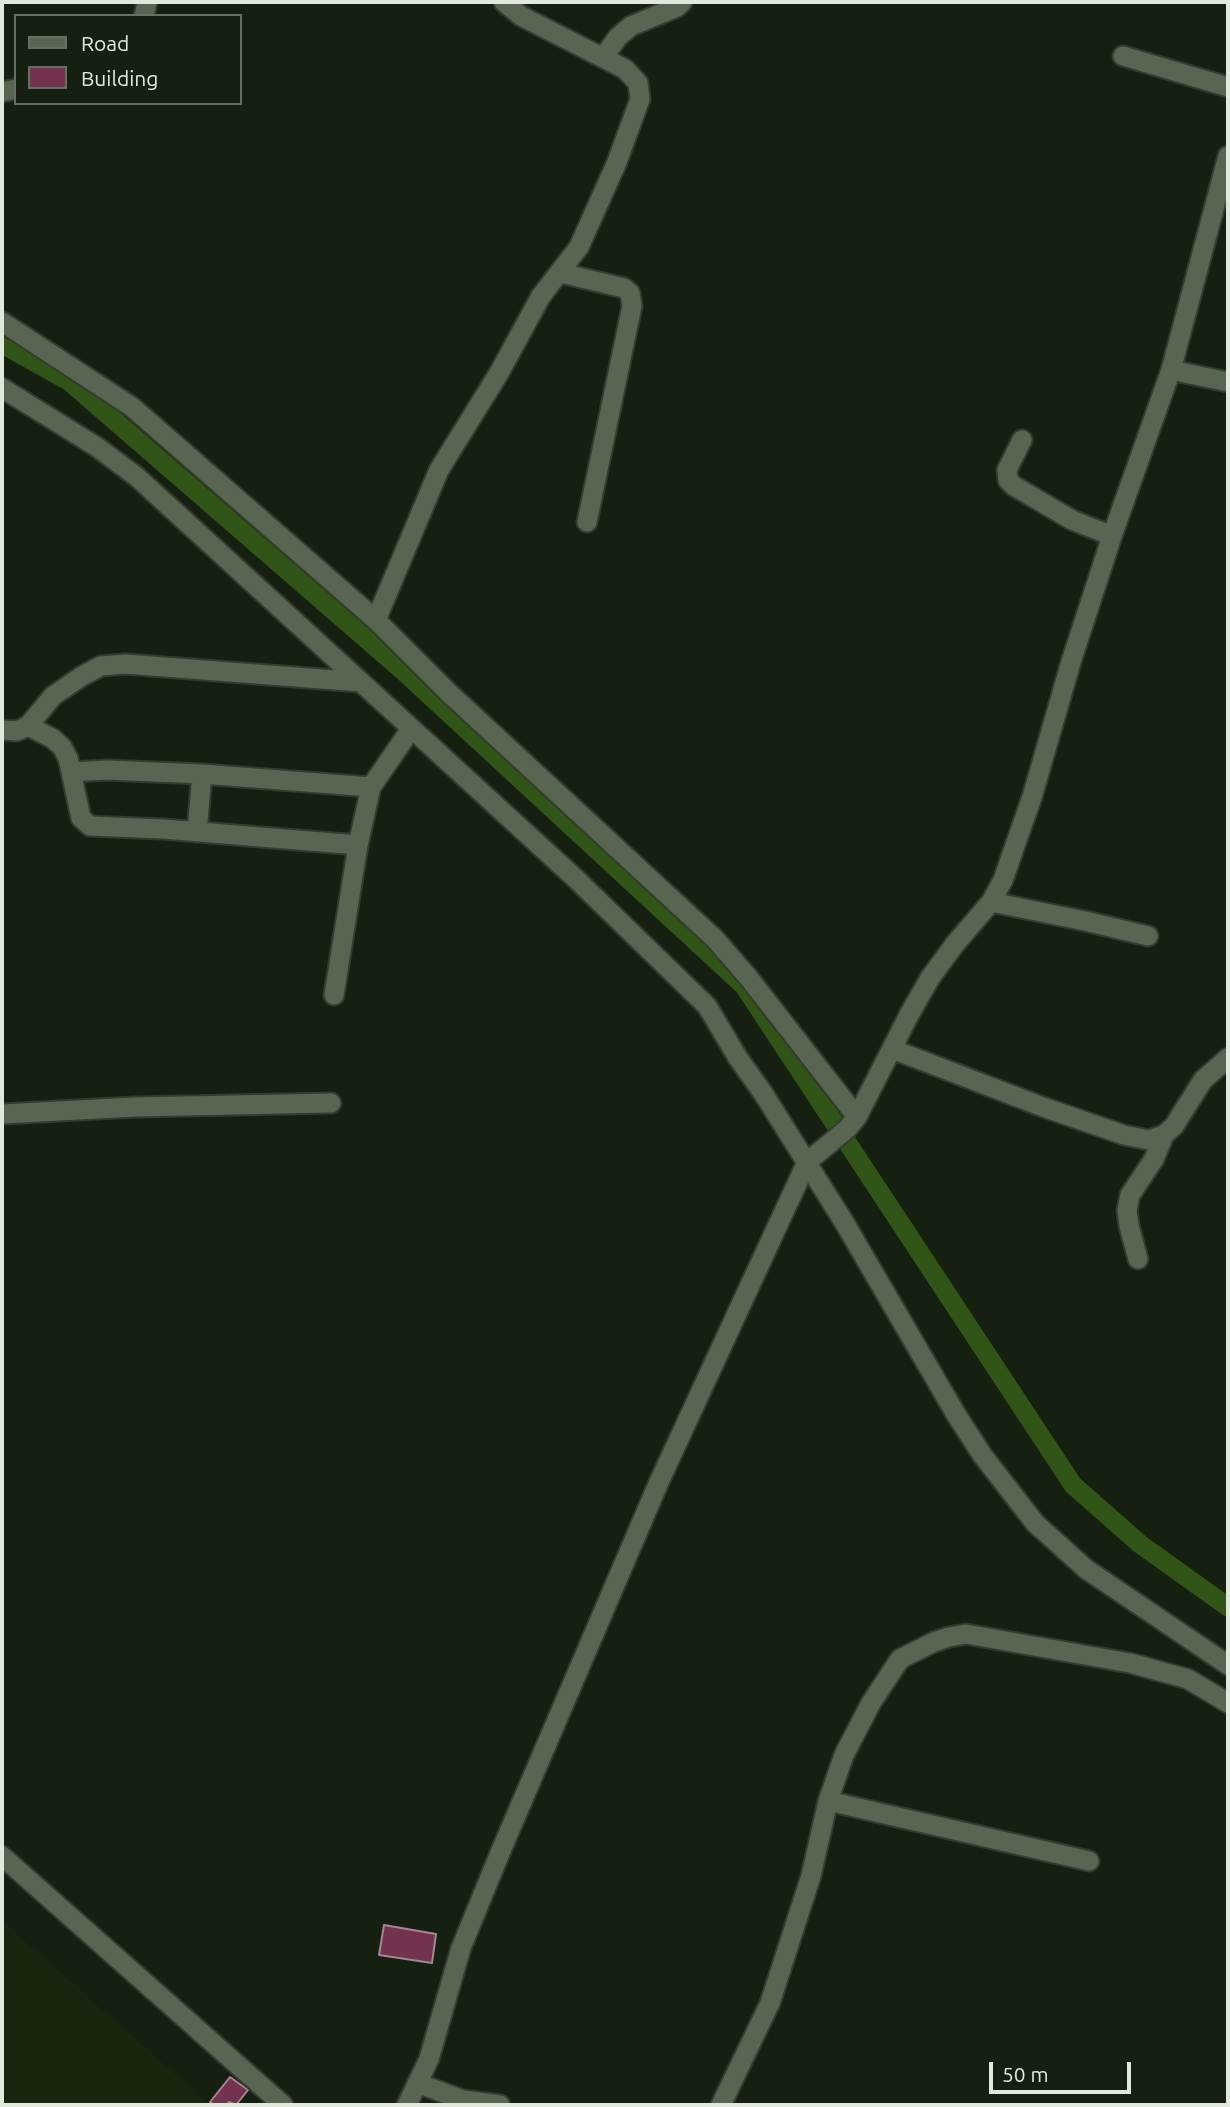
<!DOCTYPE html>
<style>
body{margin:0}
#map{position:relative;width:1230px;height:2107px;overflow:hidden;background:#162010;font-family:Ubuntu,sans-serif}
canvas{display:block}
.frame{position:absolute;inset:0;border:4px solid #e1e9dd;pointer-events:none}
.legend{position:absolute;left:14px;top:14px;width:228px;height:91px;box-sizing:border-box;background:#162010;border:2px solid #677062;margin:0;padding:9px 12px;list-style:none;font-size:21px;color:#e1e9dd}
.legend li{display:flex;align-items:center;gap:14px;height:35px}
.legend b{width:35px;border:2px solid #677062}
.scale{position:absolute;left:989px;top:2062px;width:142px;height:32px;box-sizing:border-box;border:4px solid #e1e9dd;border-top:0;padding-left:9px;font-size:21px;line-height:24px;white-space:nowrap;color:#e1e9dd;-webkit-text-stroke:5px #162010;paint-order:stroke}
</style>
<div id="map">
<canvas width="1230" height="2107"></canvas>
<div class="frame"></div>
<ul class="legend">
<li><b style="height:9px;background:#586551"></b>Road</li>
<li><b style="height:19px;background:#733250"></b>Building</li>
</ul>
<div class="scale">50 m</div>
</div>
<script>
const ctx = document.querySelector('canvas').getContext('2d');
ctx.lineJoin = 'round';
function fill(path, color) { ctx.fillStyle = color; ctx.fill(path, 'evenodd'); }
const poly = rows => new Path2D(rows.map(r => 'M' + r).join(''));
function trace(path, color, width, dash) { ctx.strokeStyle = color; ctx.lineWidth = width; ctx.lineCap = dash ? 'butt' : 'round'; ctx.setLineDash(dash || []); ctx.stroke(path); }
const built = poly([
 [2,1921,124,2029,210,2105,2,2105]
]);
const canal = poly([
 [2,344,70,382,402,670,744,986,1073,1485,1140,1544,1228,1607]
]);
const building = poly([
 [384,1925,436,1934,432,1963,379,1955,384,1925],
 [230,2077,248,2090,236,2105,229,2102,226,2105,214,2105,210,2102,230,2077]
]);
const minor = poly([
 [144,16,147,2],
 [604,56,618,37,631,26,677,7,682,2],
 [1123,56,1228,87],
 [2,92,16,89],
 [561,273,624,288,630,293,632,306,587,522],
 [2,322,132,407,376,620,450,694,715,939,748,977,857,1117],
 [1171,370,1228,382],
 [2,388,97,447,137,477,575,878,707,1006,738,1058,763,1093,844,1222,957,1416,983,1456,1035,1523,1086,1569,1228,1665],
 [1022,440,1007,470,1008,480,1014,486,1072,520,1112,536],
 [376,620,439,470,499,373,541,296,579,247,617,162,640,99,638,83,625,69,521,16,504,2],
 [28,726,52,738,62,747,68,758,81,818,90,826,163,829,358,845],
 [2,730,17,731,28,726,53,696,82,676,101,666,125,664,361,682],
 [71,772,107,770,202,774,371,787],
 [197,832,202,774],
 [991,902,1085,921,1148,936],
 [334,995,358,845,371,787,411,729],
 [892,1049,1043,1107,1124,1135,1149,1140,1164,1135,1174,1126,1203,1080,1228,1058],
 [2,1114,135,1107,331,1103],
 [1138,1259,1129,1226,1127,1210,1130,1195,1154,1159,1164,1135],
 [828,1801,1089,1861],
 [2,1856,283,2105],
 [417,2083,463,2100,500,2105],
 [407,2105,429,2059,461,1948,500,1853,659,1482,807,1162,847,1129,857,1117,909,1015,930,978,955,944,991,902,1003,880,1032,797,1071,662,1112,536,1171,370,1228,156],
 [721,2105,770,2003,811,1876,828,1801,844,1755,871,1703,900,1659,934,1642,949,1637,966,1634,1130,1663,1188,1679,1228,1703]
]);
fill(built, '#182610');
trace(canal, '#315517', 19);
fill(building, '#733250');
trace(building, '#a18791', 2);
trace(minor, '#343b31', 23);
trace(minor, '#586551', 19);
</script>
